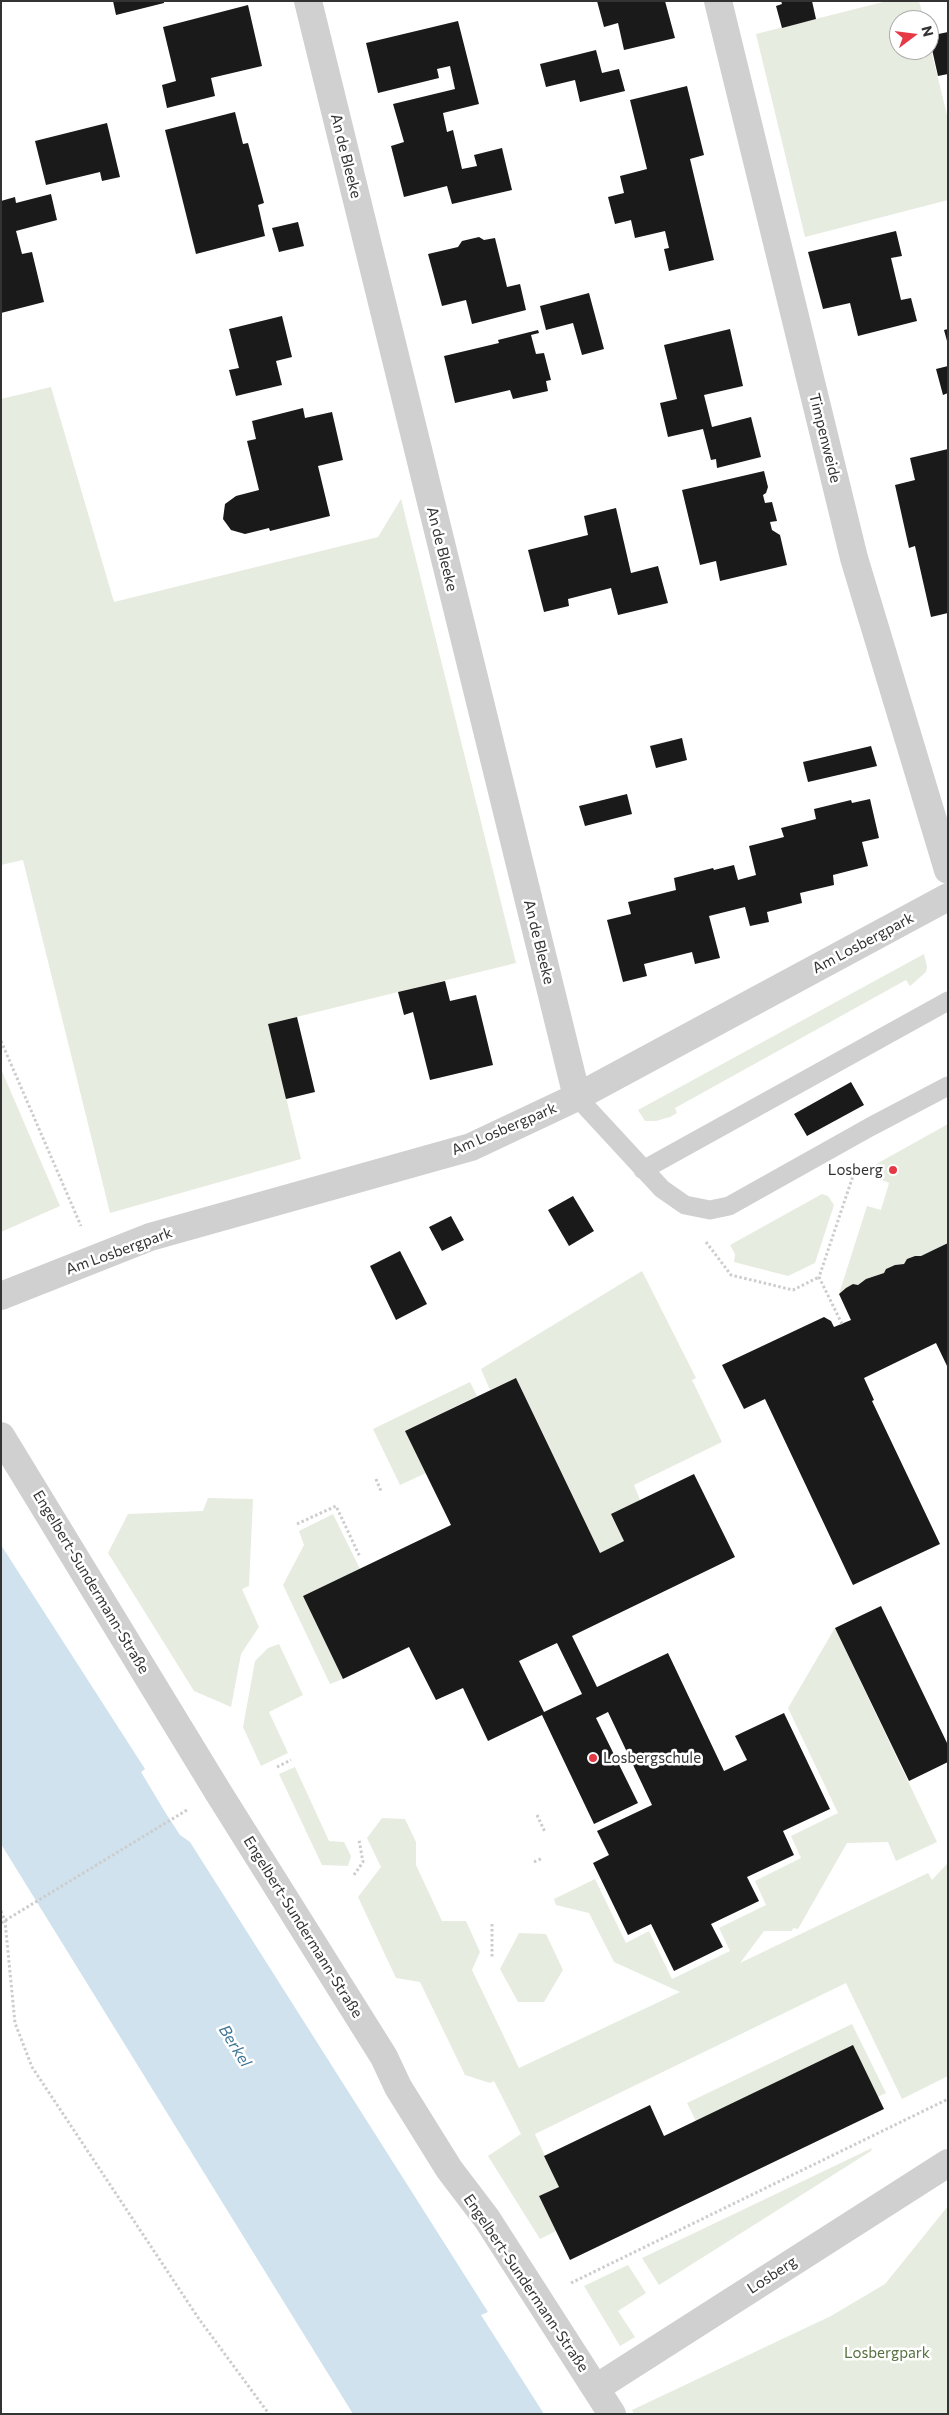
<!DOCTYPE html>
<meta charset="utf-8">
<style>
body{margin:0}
#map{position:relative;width:949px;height:2415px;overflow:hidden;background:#fff;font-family:Commissioner,sans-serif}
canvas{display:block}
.frame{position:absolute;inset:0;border:2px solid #333;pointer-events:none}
.north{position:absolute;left:889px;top:10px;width:50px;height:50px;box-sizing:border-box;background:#fff;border:1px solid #adadad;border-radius:50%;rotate:75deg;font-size:14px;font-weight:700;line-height:20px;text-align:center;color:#333}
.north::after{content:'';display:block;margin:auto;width:18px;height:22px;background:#e63946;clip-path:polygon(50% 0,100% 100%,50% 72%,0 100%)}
</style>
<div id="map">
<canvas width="949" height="2415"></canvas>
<div class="frame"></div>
<div class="north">N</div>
</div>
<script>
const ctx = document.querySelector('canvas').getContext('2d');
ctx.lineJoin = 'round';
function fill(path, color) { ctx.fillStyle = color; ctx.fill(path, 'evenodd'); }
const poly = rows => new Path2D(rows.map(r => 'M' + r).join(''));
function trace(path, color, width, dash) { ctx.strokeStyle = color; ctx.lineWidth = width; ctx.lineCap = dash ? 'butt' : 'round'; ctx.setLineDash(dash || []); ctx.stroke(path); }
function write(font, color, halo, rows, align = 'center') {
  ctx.font = font + ' Commissioner,sans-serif'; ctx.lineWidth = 5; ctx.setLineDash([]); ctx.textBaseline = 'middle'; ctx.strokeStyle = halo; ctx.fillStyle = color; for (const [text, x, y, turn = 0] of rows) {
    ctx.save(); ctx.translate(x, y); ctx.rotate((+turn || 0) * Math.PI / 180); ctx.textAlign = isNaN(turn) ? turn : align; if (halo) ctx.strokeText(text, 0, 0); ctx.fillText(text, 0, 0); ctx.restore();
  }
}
const green = poly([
 [887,1,919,1,924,20,899,20,899,50,929,50,929,42,948,119,948,200,805,237,756,34],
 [51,387,114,602,378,537,401,499,516,963,268,1024,301,1159,110,1213,23,860,1,865,1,399],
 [924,954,927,967,926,972,910,986,906,980,675,1108,677,1113,670,1117,656,1121,645,1121,638,1110],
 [1,1069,60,1206,1,1232],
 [948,1124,948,1243,921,1256,915,1256,907,1259,904,1264,895,1265,886,1269,884,1273,866,1279,858,1285,853,1284,839,1294,867,1206,881,1210,889,1183,862,1172],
 [822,1194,828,1196,834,1205,815,1263,788,1276,734,1262,735,1254,730,1245],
 [642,1271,696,1378,692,1380,722,1442,634,1485,640,1500,624,1541,600,1553,516,1378,490,1390,481,1369],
 [470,1382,477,1396,405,1431,426,1473,400,1485,373,1429],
 [208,1498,253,1499,249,1586,242,1589,259,1627,241,1654,231,1707,194,1691,108,1553,128,1514,203,1511],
 [333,1514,360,1569,303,1596,343,1679,330,1684,283,1585,304,1545,299,1531],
 [835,1628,937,1842,896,1861,888,1842,847,1843,798,1929,793,1928,792,1931,764,1931,740,1963,928,1873,932,1880,948,1863,948,2076,902,2099,846,1983,535,2134,559,2187,539,2196,556,2231,540,2239,488,2156,521,2134,494,2081,490,2083,465,2075,420,1982,396,1978,358,1897,381,1867,367,1838,382,1818,405,1819,416,1842,416,1865,442,1921,466,1921,480,1952,472,1970,519,2068,680,1992,614,1962,589,1913,556,1905,554,1899,595,1879,626,1943,649,1931,672,1979,730,1951,719,1928,766,1905,755,1881,801,1858,791,1836,838,1813,788,1708],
 [279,1644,303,1695,269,1712,288,1753,261,1766,243,1727,255,1661,268,1648],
 [295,1767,329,1841,344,1842,351,1856,348,1866,322,1865,279,1774],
 [519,1933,546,1934,563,1970,544,2002,518,2002,500,1969],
 [852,2024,886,2093,878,2097,696,2121,687,2103],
 [872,2148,871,2151,659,2285,642,2258],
 [948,2206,948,2414,634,2414,632,2410,831,2316,885,2284],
 [628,2265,646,2293,618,2311,635,2337,620,2346,584,2286]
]);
const water = poly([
 [1,1545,145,1769,141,1772,165,1812,180,1835,190,1842,488,2312,481,2315,544,2414,353,2414,1,1844]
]);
const building = poly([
 [113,1,164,1,164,3,116,15],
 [597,1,665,1,675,38,624,50,618,23,604,27],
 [781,1,812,1,816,19,782,28,776,6,782,4],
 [248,5,262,66,211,78,215,96,167,108,162,85,176,81,163,27],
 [458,21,479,104,443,113,447,132,453,130,462,169,477,166,474,155,502,148,512,190,452,204,447,186,404,197,391,146,404,142,393,104,455,89,450,66,437,69,439,78,378,93,366,43],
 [948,32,948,74,938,76,929,36],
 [596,50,602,73,619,69,625,91,580,102,575,80,546,87,540,64],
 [687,86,704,155,690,159,714,260,669,271,664,249,669,248,665,231,635,238,631,220,615,224,608,197,624,193,620,176,647,169,630,100],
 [235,112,243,144,248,143,264,203,258,205,265,236,196,254,165,130],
 [107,123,120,177,102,181,100,172,46,185,35,141],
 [51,194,57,220,16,231,22,254,32,252,44,302,1,313,1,201,15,197,16,203],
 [298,222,304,246,279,252,272,228],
 [896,231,902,256,891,258,901,300,911,298,917,321,858,336,850,303,823,309,808,252],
 [479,237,484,240,495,238,507,287,520,284,526,310,472,324,466,300,442,306,428,254,458,247,462,241],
 [589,293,604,349,582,355,573,323,546,330,540,306],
 [282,316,292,357,276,361,282,385,236,396,229,370,239,368,229,329],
 [730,329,743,386,704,395,712,427,751,417,761,457,717,468,716,459,711,460,703,429,668,437,660,403,677,399,664,345],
 [948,329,948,341,947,341,944,330],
 [538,330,539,333,531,335,536,354,544,353,551,380,546,381,548,391,513,399,510,390,455,403,444,356,499,343,498,340],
 [948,366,948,393,943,395,936,369],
 [303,408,305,418,332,412,343,460,318,466,330,516,270,531,269,528,245,534,231,530,223,519,225,504,236,496,259,490,247,441,256,439,252,421],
 [948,449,948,613,931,617,915,546,909,548,895,485,915,480,910,458],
 [764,471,768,487,766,493,763,495,765,503,772,502,777,521,770,522,772,530,780,535,787,565,720,581,716,561,700,565,682,490],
 [616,508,631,573,658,566,668,603,618,615,611,588,568,599,569,606,544,612,528,550,588,535,584,516],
 [682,738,687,760,656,768,650,746],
 [871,746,877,766,808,782,803,762],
 [627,794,632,814,585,826,579,806],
 [870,799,879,838,862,842,868,866,833,875,834,885,800,893,802,903,767,912,769,922,750,926,745,907,709,916,720,958,695,964,692,952,644,964,647,976,623,982,607,920,631,914,628,902,676,890,674,878,713,868,714,870,734,865,738,880,756,875,749,846,784,837,781,828,816,819,814,809,851,800,852,803],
 [445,981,450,1001,476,995,493,1065,430,1080,413,1012,404,1015,398,992],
 [297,1017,315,1092,286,1099,268,1024],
 [851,1082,864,1105,807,1136,794,1114],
 [573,1196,594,1231,569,1246,548,1210],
 [451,1216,464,1240,442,1251,429,1227],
 [948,1243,948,1368,936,1343,864,1378,874,1400,872,1401,940,1544,853,1585,765,1399,744,1409,722,1365,824,1317,831,1321,834,1327,851,1320,839,1294,846,1288,853,1284,858,1285,866,1279,884,1273,886,1269,895,1265,904,1264,907,1259,915,1256,921,1256],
 [400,1251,427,1304,396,1320,370,1266],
 [516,1378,600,1553,624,1541,611,1514,694,1474,735,1557,572,1636,597,1687,668,1653,724,1771,747,1760,735,1736,784,1713,830,1809,783,1831,794,1855,747,1877,759,1901,711,1924,723,1947,674,1971,651,1924,628,1935,593,1863,609,1855,597,1831,652,1805,608,1712,596,1718,638,1803,594,1824,542,1715,488,1741,463,1688,436,1700,409,1647,343,1679,303,1596,451,1525,405,1431],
 [557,1643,582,1694,544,1712,519,1661],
 [881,1606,948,1745,948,1762,909,1781,835,1628],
 [853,2045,884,2109,570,2260,539,2196,559,2187,544,2156,650,2105,664,2136]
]);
const path = poly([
 [1,1041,81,1226],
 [706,1242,731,1275,793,1290,819,1277],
 [842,1324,819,1277,854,1173],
 [376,1479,381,1491],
 [297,1524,336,1506,360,1557],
 [277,1767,291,1760],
 [537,1815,545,1832],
 [534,1862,543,1858],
 [354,1875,363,1862,359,1840],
 [1,1911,5,1921,15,2023,32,2067,199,2319,269,2414],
 [1,1923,187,1810],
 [492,1924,492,1957],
 [571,2283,948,2099]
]);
const lane = poly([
 [577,1097,662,1189,685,1205,710,1210,729,1206,870,1127,948,1086],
 [643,1170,948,1001]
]);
const street = poly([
 [308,1,577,1097],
 [718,1,854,558,948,870],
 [1,1296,150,1237,471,1147,577,1097,948,897],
 [1,1436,218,1792,384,2057,398,2087,449,2169,487,2219,612,2414],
 [596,2388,948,2163]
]);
const markers = [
 [893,1170,5,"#e63946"],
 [593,1758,5,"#e63946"]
];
const streetNames = [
 ["An de Bleeke",346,156,76],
 ["Timpenweide",825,438,76],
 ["An de Bleeke",442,549,76],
 ["An de Bleeke",539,942,76],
 ["Am Losbergpark",863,943,-28],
 ["Am Losbergpark",504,1129,-23],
 ["Am Losbergpark",119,1251,-20],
 ["Engelbert-Sundermann-Straße",91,1582,59],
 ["Engelbert-Sundermann-Straße",303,1927,58],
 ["Losberg",772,2275,-33],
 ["Engelbert-Sundermann-Straße",526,2283,56]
];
const poiNames = [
 ["Losberg",883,1170],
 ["Losbergschule",603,1758,"left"]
];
const parkNames = [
 ["Losbergpark",887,2353]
];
const waterNames = [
 ["Berkel",235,2046,58]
];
fill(green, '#e6ecdf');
fill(water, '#cfe2ee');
fill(building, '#1a1a1a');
trace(path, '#cdcdcd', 3, [2.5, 2.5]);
trace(lane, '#d0d0d0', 19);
trace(street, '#d0d0d0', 28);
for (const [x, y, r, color] of markers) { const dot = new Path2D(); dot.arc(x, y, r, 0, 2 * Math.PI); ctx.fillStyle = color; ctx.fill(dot); trace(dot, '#fff', 2); }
write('15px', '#333', '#fff', streetNames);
write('15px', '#333', '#fff', poiNames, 'right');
write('15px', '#56703f', '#fff', parkNames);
write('italic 16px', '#3f7597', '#fff', waterNames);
</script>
